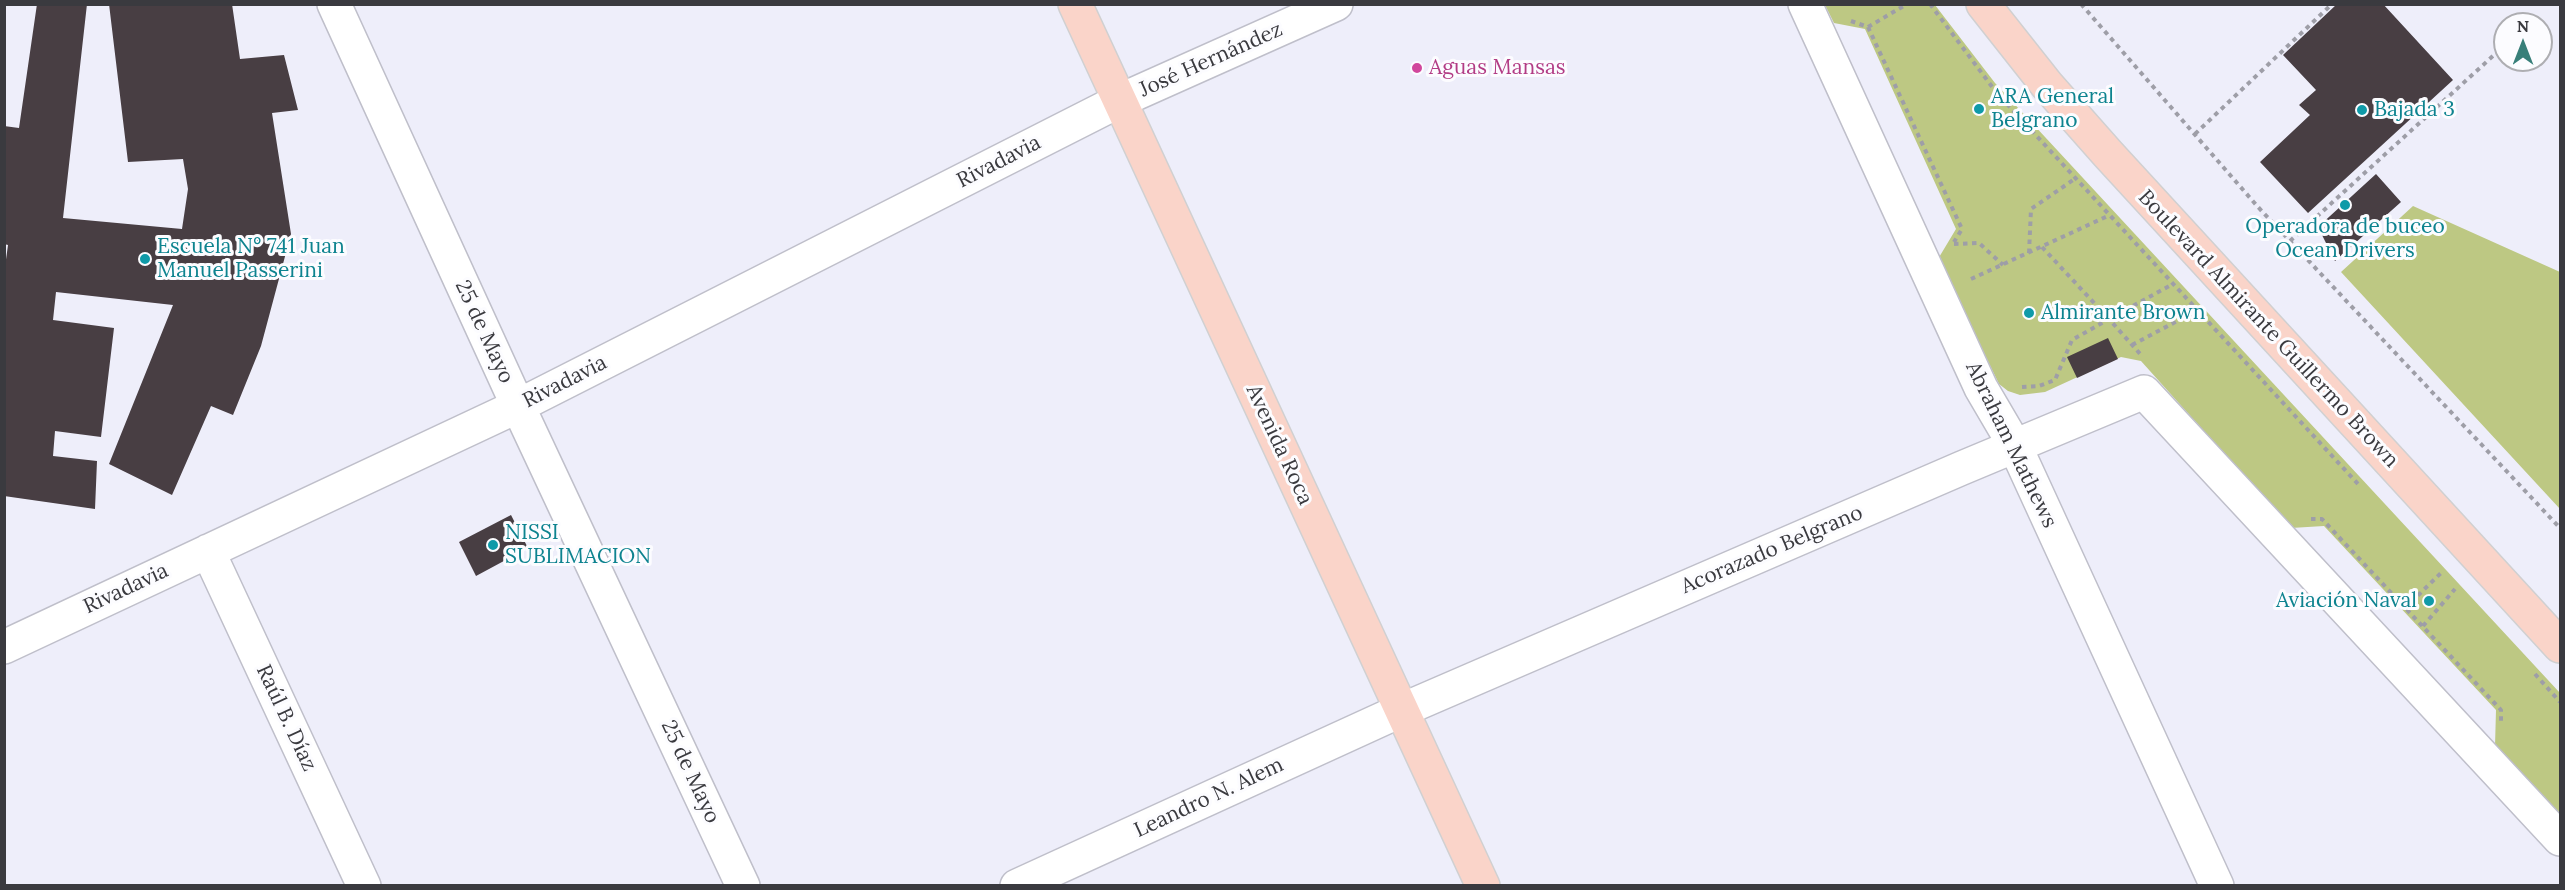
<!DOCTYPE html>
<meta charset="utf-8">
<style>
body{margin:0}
#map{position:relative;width:2565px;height:890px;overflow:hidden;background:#eeeefa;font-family:Lora,serif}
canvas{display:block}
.frame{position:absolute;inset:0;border:6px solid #3a3a3f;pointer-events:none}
.north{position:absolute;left:2493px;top:12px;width:60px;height:60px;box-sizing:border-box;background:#fcfcff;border:2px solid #aeaeb2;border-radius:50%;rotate:0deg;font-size:16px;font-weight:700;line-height:24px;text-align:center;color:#3a3a3f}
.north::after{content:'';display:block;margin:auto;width:21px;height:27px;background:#387f79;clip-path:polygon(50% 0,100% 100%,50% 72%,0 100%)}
</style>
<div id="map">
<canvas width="2565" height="890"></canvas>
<div class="frame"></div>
<div class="north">N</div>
</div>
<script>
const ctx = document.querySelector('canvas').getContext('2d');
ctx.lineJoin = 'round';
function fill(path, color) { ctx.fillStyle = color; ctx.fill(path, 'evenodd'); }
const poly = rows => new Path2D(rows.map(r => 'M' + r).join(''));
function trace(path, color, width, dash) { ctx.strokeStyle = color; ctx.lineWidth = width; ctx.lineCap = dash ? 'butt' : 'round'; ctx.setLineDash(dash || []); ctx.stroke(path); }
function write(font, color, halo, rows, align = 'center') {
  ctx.font = font + ' Lora,serif'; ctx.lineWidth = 6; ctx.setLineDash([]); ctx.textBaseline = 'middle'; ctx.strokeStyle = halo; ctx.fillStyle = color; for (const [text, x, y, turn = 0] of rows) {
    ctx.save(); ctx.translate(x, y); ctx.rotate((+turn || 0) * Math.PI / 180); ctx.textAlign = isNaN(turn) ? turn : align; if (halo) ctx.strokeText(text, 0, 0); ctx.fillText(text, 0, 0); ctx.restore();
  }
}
const green = poly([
 [1825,5,1935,5,1995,83,2560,693,2560,816,2495,746,2496,710,2324,526,2291,528,2141,361,2121,357,2045,392,2020,395,2008,391,1999,384,1938,259,1956,229,1865,29,1834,23],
 [2413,206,2560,272,2560,509,2341,272]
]);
const building = poly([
 [37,4,87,4,63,218,182,229,188,189,183,159,128,162,109,4,232,4,240,59,284,55,298,110,272,113,291,234,261,346,233,415,211,406,172,495,109,464,173,305,56,292,53,320,114,328,101,437,55,431,53,456,97,461,95,509,4,496,4,274,8,245,4,244,4,126,19,128],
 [2337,4,2383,4,2453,80,2308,213,2260,162,2310,115,2299,105,2316,90,2283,55],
 [2376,174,2401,202,2335,261,2318,227],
 [2108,338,2118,359,2077,378,2067,357],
 [511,515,528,548,476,576,459,542]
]);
const path = poly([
 [1930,4,1996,92,2358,484],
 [2081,4,2258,207,2560,528],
 [1851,21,1868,27,1962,229,1954,242],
 [1868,27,1907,4],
 [2195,134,2332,4],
 [2290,241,2505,45],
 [1954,244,1979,243,2003,265],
 [2042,247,2109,319,2173,284],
 [2029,253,2031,209,2076,178],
 [1971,279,2110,215],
 [2132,345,2198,310],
 [2022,387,2039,386,2055,380,2072,340,2109,319,2142,356],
 [2311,519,2322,519,2501,710,2501,723],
 [2405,608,2441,573],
 [2423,626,2455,589],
 [2535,674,2560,702]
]);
const minor = poly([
 [334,4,518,406,743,886],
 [1805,4,1981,388,2015,446,2217,886],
 [208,551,364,886],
 [4,647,518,406,1119,101,1336,4],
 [1017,886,1402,710,1962,468,2144,392,2560,839]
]);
const major = poly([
 [1075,4,1483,886],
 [1983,4,2047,85,2108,154,2560,646]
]);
const markers = [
 [1417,68,6,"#d1479c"],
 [1979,109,6,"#0f9aa8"],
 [2362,110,6,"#0f9aa8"],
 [2345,205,6,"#0f9aa8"],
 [145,259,6,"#0f9aa8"],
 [2029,313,6,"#0f9aa8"],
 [493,545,6,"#0f9aa8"],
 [2429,601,6,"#0f9aa8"]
];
const streetNames = [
 ["José Hernández",1211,60,-24],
 ["Rivadavia",999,162,-27],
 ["Boulevard Almirante Guillermo Brown",2268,329,47],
 ["25 de Mayo",484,332,65],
 ["Rivadavia",565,382,-27],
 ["Avenida Roca",1279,445,65],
 ["Abraham Mathews",2011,445,64],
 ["Acorazado Belgrano",1772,550,-23],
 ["Rivadavia",126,589,-25],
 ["Raúl B. Díaz",286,718,65],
 ["25 de Mayo",690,772,65],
 ["Leandro N. Alem",1209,798,-25]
];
const hotelNames = [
 ["Aguas Mansas",1429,68]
];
const cultureNames = [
 ["ARA General",1991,97],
 ["Belgrano",1991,121],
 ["Bajada 3",2374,110],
 ["Operadora de buceo",2345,227,"center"],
 ["Ocean Drivers",2345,251,"center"],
 ["Escuela N° 741 Juan",157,247],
 ["Manuel Passerini",157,271],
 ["Almirante Brown",2041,313],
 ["NISSI",505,533],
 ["SUBLIMACION",505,557],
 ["Aviación Naval",2417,601,"right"]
];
fill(green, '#bdc883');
fill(building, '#483e43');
trace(minor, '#bfbfca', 36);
trace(major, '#d0d0d1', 36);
trace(path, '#9e9ea7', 4, [4.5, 4.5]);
trace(minor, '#fff', 33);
trace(major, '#fad4c9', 33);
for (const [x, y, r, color] of markers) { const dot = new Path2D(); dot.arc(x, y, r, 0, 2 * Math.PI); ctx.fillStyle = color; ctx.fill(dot); trace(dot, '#fcfcff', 2); }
write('21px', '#3a3a3f', '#fcfcff', streetNames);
write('21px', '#b23c85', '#fcfcff', hotelNames, 'left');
write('21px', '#0d838f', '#fcfcff', cultureNames, 'left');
</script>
